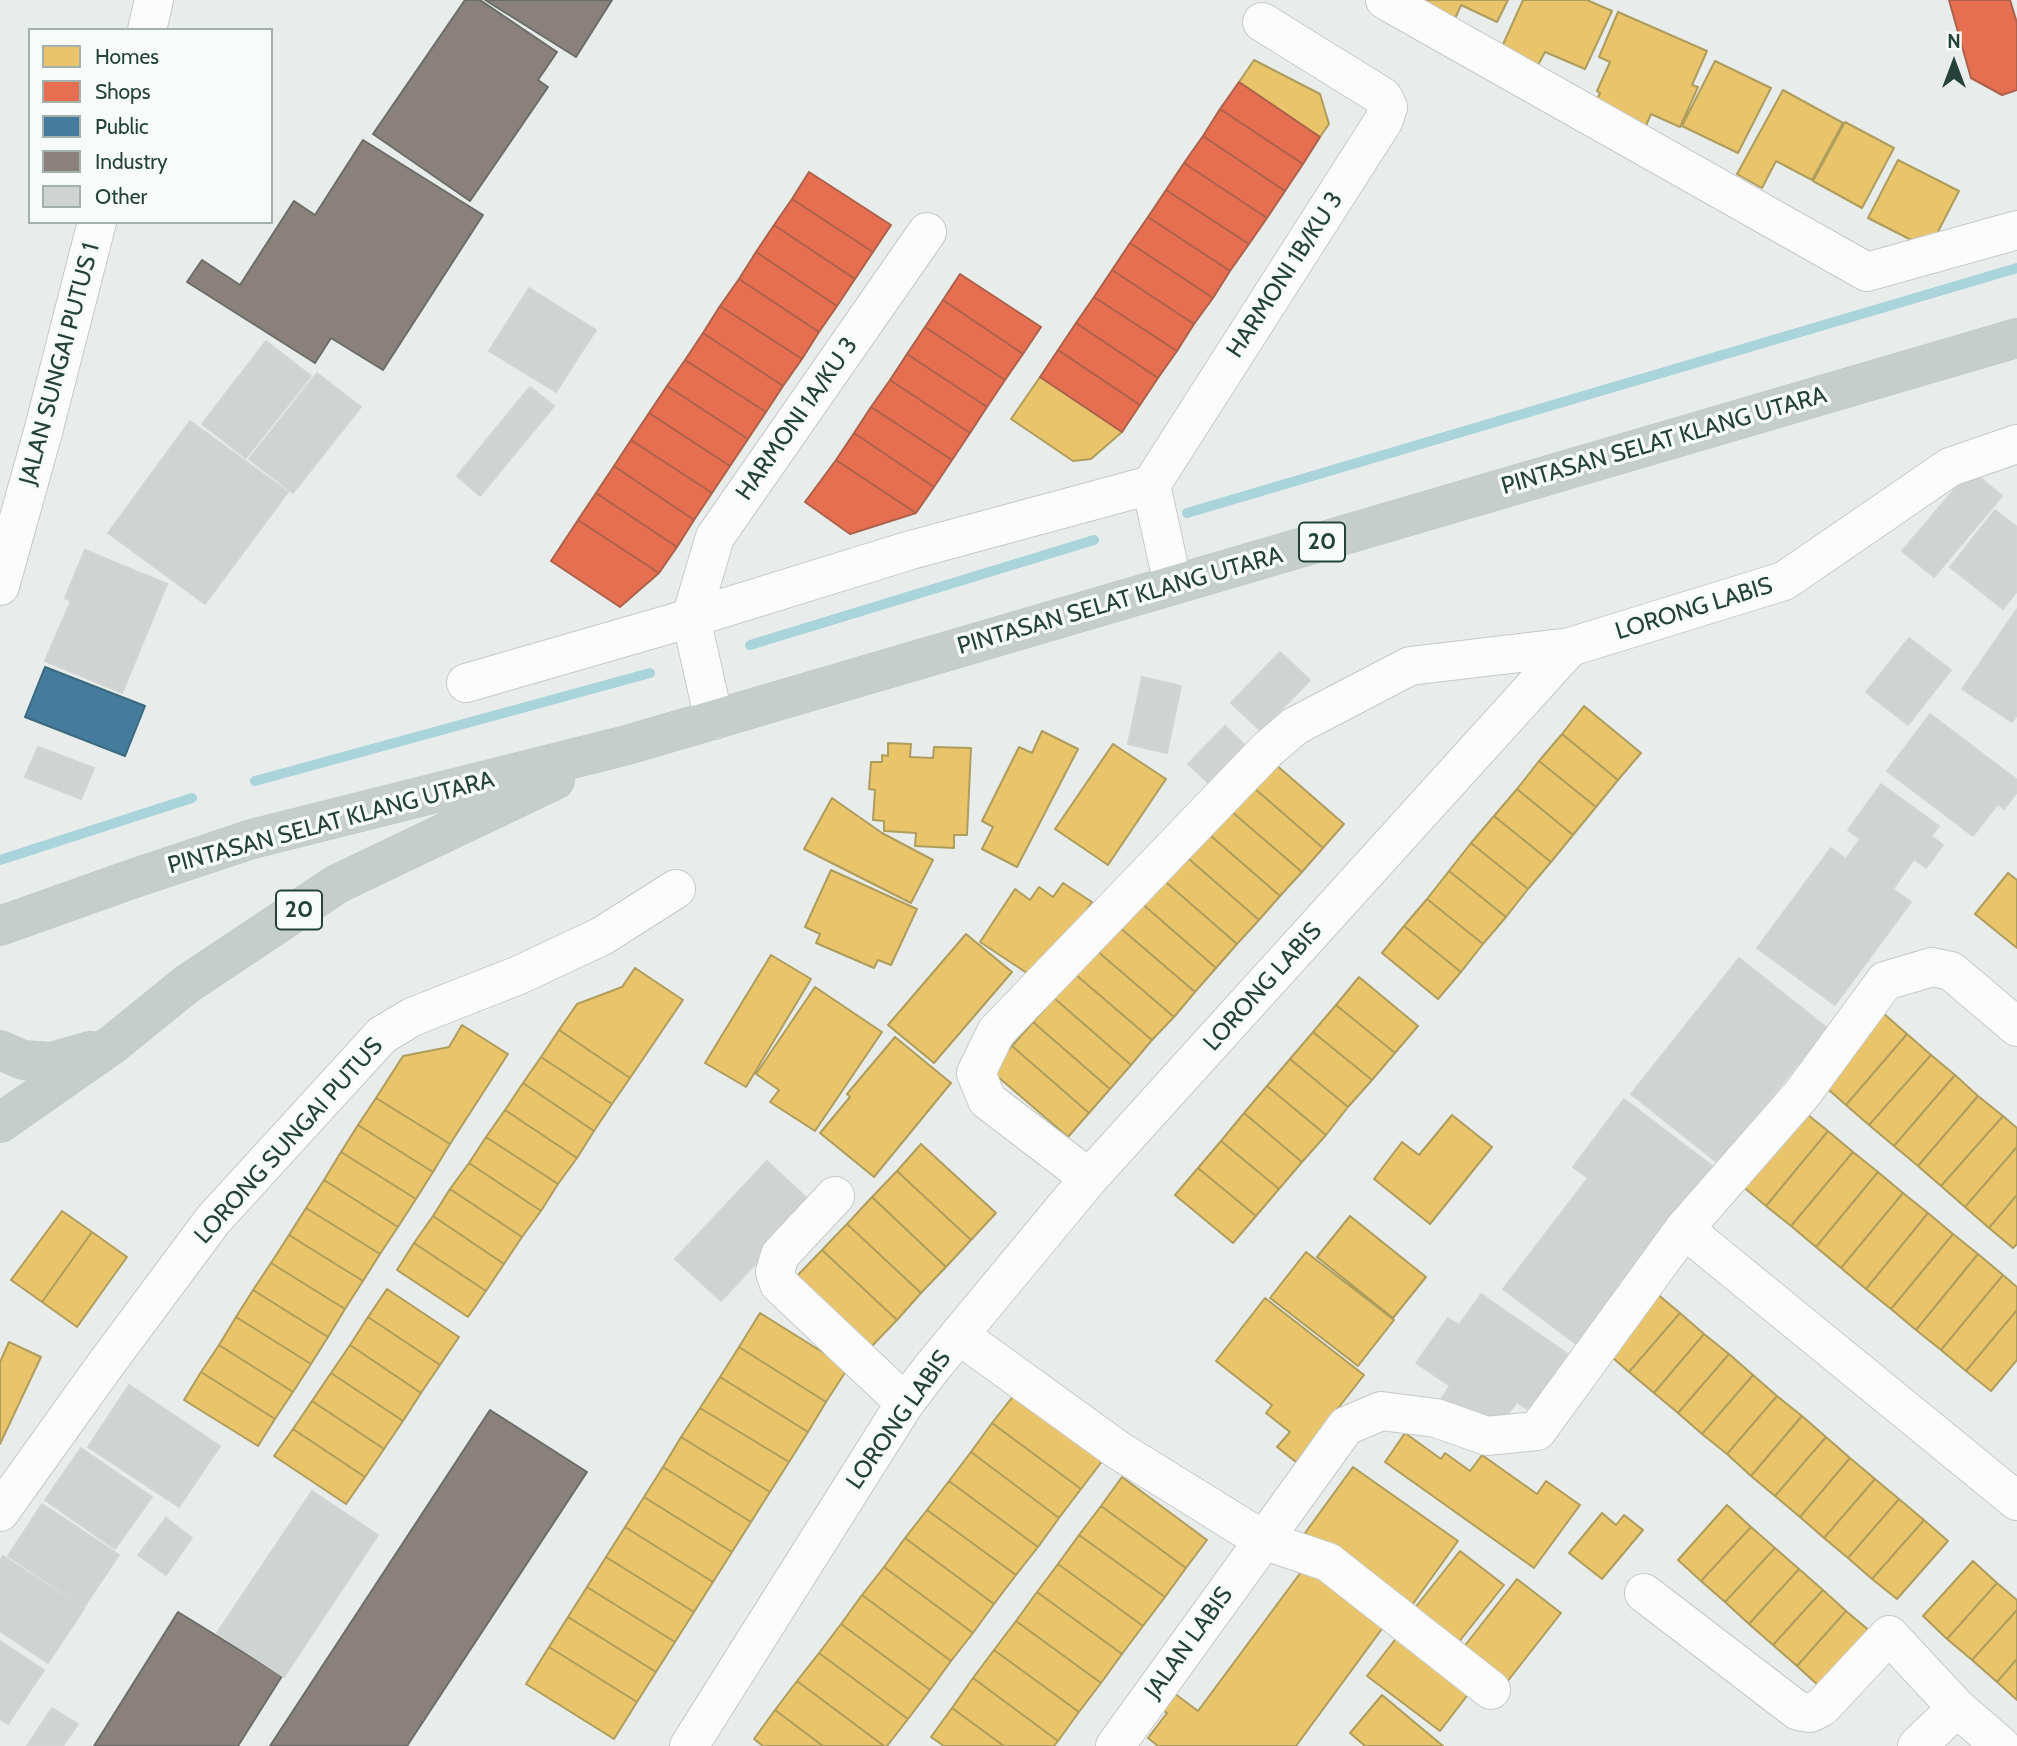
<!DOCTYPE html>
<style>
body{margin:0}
#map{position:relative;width:2017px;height:1746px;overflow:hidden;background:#e8edeb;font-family:Cabin,sans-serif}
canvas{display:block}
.legend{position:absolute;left:28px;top:28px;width:245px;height:196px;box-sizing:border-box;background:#f7fbf9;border:2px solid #a3b1ad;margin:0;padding:9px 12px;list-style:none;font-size:21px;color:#24423a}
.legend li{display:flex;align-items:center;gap:14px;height:35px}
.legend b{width:35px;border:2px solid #a3b1ad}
.north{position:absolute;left:1919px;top:28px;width:70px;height:70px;-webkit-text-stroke:5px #f7fbf9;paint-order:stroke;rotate:0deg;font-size:19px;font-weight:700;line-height:28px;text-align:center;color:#24423a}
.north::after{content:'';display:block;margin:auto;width:24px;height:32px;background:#24423a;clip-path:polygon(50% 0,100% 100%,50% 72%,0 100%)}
</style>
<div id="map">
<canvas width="2017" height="1746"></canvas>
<ul class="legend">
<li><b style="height:19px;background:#e9c46a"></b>Homes</li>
<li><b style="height:19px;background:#e76f51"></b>Shops</li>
<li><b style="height:19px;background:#457b9d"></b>Public</li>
<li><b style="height:19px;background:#8a817c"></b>Industry</li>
<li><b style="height:19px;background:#cfd4d2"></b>Other</li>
</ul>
<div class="north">N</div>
</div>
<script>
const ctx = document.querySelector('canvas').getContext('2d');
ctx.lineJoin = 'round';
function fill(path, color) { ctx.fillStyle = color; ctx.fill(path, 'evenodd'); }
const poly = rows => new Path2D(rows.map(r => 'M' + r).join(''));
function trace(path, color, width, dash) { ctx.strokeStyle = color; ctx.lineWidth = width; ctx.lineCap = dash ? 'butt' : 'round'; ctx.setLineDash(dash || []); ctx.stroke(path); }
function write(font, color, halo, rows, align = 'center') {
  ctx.font = font + ' Cabin,sans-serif'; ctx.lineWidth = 7; ctx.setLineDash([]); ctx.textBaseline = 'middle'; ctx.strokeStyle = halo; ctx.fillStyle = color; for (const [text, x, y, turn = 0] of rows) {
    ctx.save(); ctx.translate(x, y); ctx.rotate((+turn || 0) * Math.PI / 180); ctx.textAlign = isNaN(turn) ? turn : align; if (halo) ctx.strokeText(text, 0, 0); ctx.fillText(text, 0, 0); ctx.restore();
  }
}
const homes = poly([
 [1425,0,1508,0,1497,22,1461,5,1454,21,1422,6,1425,0],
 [1523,0,1587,0,1612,11,1585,69,1545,52,1537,67,1500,51,1523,0],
 [1618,12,1707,51,1692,85,1698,87,1680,127,1651,114,1645,128,1594,106,1600,93,1597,91,1610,62,1599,57,1618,12],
 [1254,60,1320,94,1329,124,1320,137,1239,82,1254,60],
 [1715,61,1771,88,1738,153,1682,126,1715,61],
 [1783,90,1843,123,1812,180,1776,161,1762,188,1737,174,1783,90],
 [1845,122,1894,148,1862,208,1813,181,1845,122],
 [1898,160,1959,191,1929,249,1868,218,1898,160],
 [1040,377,1122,432,1091,459,1073,461,1011,419,1040,377],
 [1584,706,1641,753,1618,780,1562,734,1584,706],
 [1042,731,1078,749,1017,867,982,849,993,827,982,821,1019,747,1032,753,1042,731],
 [1562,734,1618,780,1596,807,1539,761,1562,734],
 [888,743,911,744,910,757,933,758,934,747,971,748,967,835,954,835,954,848,915,846,916,833,884,831,884,821,873,820,875,790,869,789,871,762,882,762,882,755,888,756,888,743],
 [1113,744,1166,779,1108,865,1055,829,1113,744],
 [1267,757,1344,824,1323,848,1246,781,1267,757],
 [1539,761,1596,807,1573,835,1517,789,1539,761],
 [1246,781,1323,848,1302,872,1224,805,1246,781],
 [1517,789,1573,835,1551,862,1494,816,1517,789],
 [832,798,882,833,933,860,911,903,804,849,832,798],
 [1224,805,1302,872,1280,896,1203,829,1224,805],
 [1494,816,1551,862,1528,889,1471,843,1494,816],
 [1203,829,1280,896,1259,920,1182,853,1203,829],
 [1471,843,1528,889,1506,917,1449,871,1471,843],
 [1182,853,1259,920,1237,944,1160,877,1182,853],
 [831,870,917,909,891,965,878,960,874,968,816,943,820,934,805,927,831,870],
 [1449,871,1506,917,1483,944,1427,899,1449,871],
 [2008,873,2017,880,2017,948,1975,914,2008,873],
 [1160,877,1237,944,1216,968,1139,901,1160,877],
 [1063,883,1092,902,1039,981,980,942,1015,889,1030,900,1039,887,1053,897,1063,883],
 [1427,899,1483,944,1461,972,1404,926,1427,899],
 [1139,901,1216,968,1195,992,1118,926,1139,901],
 [1118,926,1195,992,1174,1017,1096,950,1118,926],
 [1404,926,1461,972,1438,999,1382,953,1404,926],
 [966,934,1012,972,934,1063,888,1025,966,934],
 [1096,950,1174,1017,1152,1040,1075,974,1096,950],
 [771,955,811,979,746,1087,705,1063,771,955],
 [635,968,683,1000,630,1078,559,1030,577,1004,622,987,635,968],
 [1075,974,1152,1040,1131,1065,1054,998,1075,974],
 [1359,977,1418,1026,1395,1053,1336,1005,1359,977],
 [815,987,882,1032,815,1131,770,1102,779,1090,756,1074,815,987],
 [1054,998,1131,1065,1110,1089,1033,1022,1054,998],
 [1336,1005,1395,1053,1372,1080,1313,1032,1336,1005],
 [1883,1013,1907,1034,1846,1105,1822,1084,1883,1013],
 [1033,1022,1110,1089,1089,1113,1012,1046,1033,1022],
 [462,1025,508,1054,450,1144,376,1098,403,1056,449,1047,462,1025],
 [559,1030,630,1078,612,1104,541,1057,559,1030],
 [1313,1032,1372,1080,1348,1107,1290,1059,1313,1032],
 [1907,1034,1931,1055,1869,1125,1846,1105,1907,1034],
 [895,1037,951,1083,874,1177,820,1133,850,1097,847,1094,895,1037],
 [1012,1046,1089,1113,1068,1137,990,1070,1012,1046],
 [1931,1055,1955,1075,1894,1146,1869,1125,1931,1055],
 [541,1057,612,1104,594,1131,523,1083,541,1057],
 [1290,1059,1348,1107,1326,1135,1267,1086,1290,1059],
 [1955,1075,1978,1096,1918,1166,1894,1146,1955,1075],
 [523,1083,594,1131,577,1158,505,1110,523,1083],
 [1267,1086,1326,1135,1302,1162,1244,1113,1267,1086],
 [1978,1096,2003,1116,1941,1186,1918,1166,1978,1096],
 [376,1098,450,1144,433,1172,358,1125,376,1098],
 [505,1110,577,1158,558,1184,486,1137,505,1110],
 [1803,1111,1828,1131,1766,1206,1741,1185,1803,1111],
 [1244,1113,1302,1162,1279,1189,1221,1141,1244,1113],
 [1452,1115,1492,1147,1430,1224,1374,1179,1402,1142,1419,1155,1452,1115],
 [2003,1116,2017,1128,2017,1147,1965,1207,1941,1186,2003,1116],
 [358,1125,433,1172,416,1199,341,1152,358,1125],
 [1828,1131,1853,1152,1791,1226,1766,1206,1828,1131],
 [486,1137,558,1184,541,1211,469,1163,486,1137],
 [1221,1141,1279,1189,1256,1216,1198,1168,1221,1141],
 [921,1144,996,1213,971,1240,897,1171,921,1144],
 [2017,1147,2017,1195,1989,1228,1965,1207,2017,1147],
 [341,1152,416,1199,398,1227,324,1180,341,1152],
 [1853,1152,1878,1172,1816,1247,1791,1226,1853,1152],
 [469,1163,541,1211,522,1237,450,1189,469,1163],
 [1198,1168,1256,1216,1233,1243,1175,1195,1198,1168],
 [897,1171,971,1240,946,1267,872,1197,897,1171],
 [1878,1172,1903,1193,1841,1268,1816,1247,1878,1172],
 [324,1180,398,1227,380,1254,306,1208,324,1180],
 [450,1189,522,1237,504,1264,433,1216,450,1189],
 [1903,1193,1928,1213,1866,1289,1841,1268,1903,1193],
 [2017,1195,2017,1244,2013,1248,1989,1228,2017,1195],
 [872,1197,946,1267,921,1293,847,1224,872,1197],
 [306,1208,380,1254,363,1281,289,1235,306,1208],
 [62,1211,92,1232,42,1302,11,1280,62,1211],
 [1928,1213,1953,1234,1891,1309,1866,1289,1928,1213],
 [433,1216,504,1264,486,1291,414,1243,433,1216],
 [1350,1216,1426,1277,1393,1318,1317,1257,1350,1216],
 [847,1224,921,1293,897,1320,822,1250,847,1224],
 [92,1232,127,1257,77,1327,42,1302,92,1232],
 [1953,1234,1978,1254,1916,1330,1891,1309,1953,1234],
 [289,1235,363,1281,345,1309,271,1263,289,1235],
 [414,1243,486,1291,468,1317,397,1270,414,1243],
 [822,1250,897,1320,871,1347,796,1277,822,1250],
 [1306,1252,1394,1320,1358,1366,1270,1298,1306,1252],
 [1978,1254,2003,1275,1941,1350,1916,1330,1978,1254],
 [271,1263,345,1309,328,1337,253,1290,271,1263],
 [2003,1275,2017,1287,2017,1310,1966,1371,1941,1350,2003,1275],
 [387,1289,459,1337,440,1365,368,1317,387,1289],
 [253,1290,328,1337,311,1364,236,1317,253,1290],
 [1656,1293,1680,1313,1629,1372,1605,1351,1656,1293],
 [1265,1298,1364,1375,1296,1462,1277,1447,1290,1432,1266,1413,1272,1405,1216,1361,1265,1298],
 [2017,1310,2017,1360,1991,1391,1966,1371,2017,1310],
 [760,1313,848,1368,826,1402,739,1347,760,1313],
 [1680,1313,1704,1334,1654,1393,1629,1372,1680,1313],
 [236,1317,311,1364,293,1392,219,1345,236,1317],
 [368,1317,440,1365,421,1393,350,1345,368,1317],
 [1704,1334,1729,1354,1678,1413,1654,1393,1704,1334],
 [9,1342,41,1357,0,1444,0,1362,9,1342],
 [219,1345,293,1392,275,1419,201,1372,219,1345],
 [350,1345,421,1393,403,1421,331,1373,350,1345],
 [739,1347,826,1402,808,1432,720,1377,739,1347],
 [1729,1354,1753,1375,1702,1434,1678,1413,1729,1354],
 [201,1372,275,1419,258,1446,184,1400,201,1372],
 [331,1373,403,1421,384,1449,312,1401,331,1373],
 [1753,1375,1777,1396,1727,1454,1702,1434,1753,1375],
 [720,1377,808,1432,789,1462,700,1408,720,1377],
 [1014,1395,1103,1460,1081,1489,992,1423,1014,1395],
 [1777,1396,1802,1416,1751,1476,1727,1454,1777,1396],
 [312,1401,384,1449,365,1477,293,1429,312,1401],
 [700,1408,789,1462,770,1492,681,1437,700,1408],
 [1802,1416,1826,1437,1775,1496,1751,1476,1802,1416],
 [992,1423,1081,1489,1059,1518,971,1452,992,1423],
 [293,1429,365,1477,346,1504,274,1456,293,1429],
 [1405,1433,1441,1459,1445,1453,1470,1471,1482,1455,1537,1494,1546,1481,1580,1505,1534,1568,1385,1462,1405,1433],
 [681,1437,770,1492,751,1522,663,1467,681,1437],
 [1826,1437,1850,1458,1800,1517,1775,1496,1826,1437],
 [971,1452,1059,1518,1038,1547,949,1481,971,1452],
 [1850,1458,1875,1479,1824,1538,1800,1517,1850,1458],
 [663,1467,751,1522,732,1552,644,1497,663,1467],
 [1353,1467,1458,1541,1410,1608,1305,1533,1353,1467],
 [1122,1477,1207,1540,1186,1568,1101,1506,1122,1477],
 [1875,1479,1899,1499,1848,1558,1824,1538,1875,1479],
 [949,1481,1038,1547,1016,1575,927,1510,949,1481],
 [644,1497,732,1552,713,1582,625,1527,644,1497],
 [1899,1499,1924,1520,1872,1579,1848,1558,1899,1499],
 [1727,1505,1751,1527,1701,1581,1678,1560,1727,1505],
 [1101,1506,1186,1568,1165,1597,1079,1535,1101,1506],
 [927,1510,1016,1575,994,1604,905,1538,927,1510],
 [1602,1513,1616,1525,1624,1515,1643,1530,1602,1579,1569,1553,1602,1513],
 [1924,1520,1948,1541,1897,1599,1872,1579,1924,1520],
 [625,1527,713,1582,694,1612,606,1557,625,1527],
 [1751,1527,1775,1548,1725,1602,1701,1581,1751,1527],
 [1079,1535,1165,1597,1143,1626,1058,1564,1079,1535],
 [905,1538,994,1604,973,1633,884,1567,905,1538],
 [1775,1548,1799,1569,1749,1624,1725,1602,1775,1548],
 [1460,1551,1504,1585,1458,1643,1414,1609,1460,1551],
 [606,1557,694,1612,675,1642,587,1587,606,1557],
 [1973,1561,1997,1583,1947,1639,1923,1616,1973,1561],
 [1058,1564,1143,1626,1122,1654,1037,1592,1058,1564],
 [1307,1564,1387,1622,1296,1746,1158,1746,1148,1738,1167,1713,1158,1707,1170,1690,1198,1711,1307,1564],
 [884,1567,973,1633,951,1661,862,1595,884,1567],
 [1799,1569,1823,1590,1773,1645,1749,1624,1799,1569],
 [1517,1579,1561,1613,1507,1682,1463,1648,1517,1579],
 [1997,1583,2017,1600,2017,1610,1972,1660,1947,1639,1997,1583],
 [587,1587,675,1642,656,1672,568,1617,587,1587],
 [1823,1590,1846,1611,1797,1666,1773,1645,1823,1590],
 [1037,1592,1122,1654,1101,1683,1016,1621,1037,1592],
 [862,1595,951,1661,930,1690,841,1624,862,1595],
 [2017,1610,2017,1659,1997,1682,1972,1660,2017,1610],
 [1846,1611,1871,1632,1820,1687,1797,1666,1846,1611],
 [568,1617,656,1672,637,1702,549,1647,568,1617],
 [1016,1621,1101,1683,1079,1712,994,1650,1016,1621],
 [841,1624,930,1690,908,1719,819,1653,841,1624],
 [1401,1632,1473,1688,1440,1731,1367,1676,1401,1632],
 [549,1647,637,1702,614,1739,526,1684,549,1647],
 [994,1650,1079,1712,1058,1741,973,1678,994,1650],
 [819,1653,908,1719,887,1746,884,1746,797,1681,819,1653],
 [2017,1659,2017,1700,1997,1682,2017,1659],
 [973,1678,1058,1741,1054,1746,1004,1746,952,1708,973,1678],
 [797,1681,884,1746,823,1746,775,1710,797,1681],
 [1382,1695,1443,1746,1365,1746,1350,1733,1382,1695],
 [952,1708,1004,1746,944,1746,931,1737,952,1708],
 [775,1710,823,1746,763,1746,754,1739,775,1710]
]);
const shops = poly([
 [1949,0,2010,0,2017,23,2017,90,2002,95,1971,78,1949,0],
 [1239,82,1320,137,1303,164,1220,109,1239,82],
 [1220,109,1303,164,1285,191,1203,136,1220,109],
 [1203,136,1285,191,1267,218,1184,163,1203,136],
 [1184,163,1267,218,1249,244,1166,190,1184,163],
 [809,172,891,225,873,252,792,199,809,172],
 [1166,190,1249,244,1230,271,1148,217,1166,190],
 [792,199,873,252,855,279,774,225,792,199],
 [1148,217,1230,271,1213,298,1130,243,1148,217],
 [774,225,855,279,837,306,756,252,774,225],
 [1130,243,1213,298,1194,324,1112,270,1130,243],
 [756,252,837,306,819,332,739,279,756,252],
 [1112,270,1194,324,1177,351,1094,297,1112,270],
 [960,274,1041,327,1023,354,943,300,960,274],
 [739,279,819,332,802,359,720,306,739,279],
 [1094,297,1177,351,1158,378,1076,323,1094,297],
 [943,300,1023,354,1005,380,925,327,943,300],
 [720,306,802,359,783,386,703,333,720,306],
 [1076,323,1158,378,1140,405,1058,350,1076,323],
 [925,327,1005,380,987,407,907,354,925,327],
 [703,333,783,386,766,412,685,360,703,333],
 [1058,350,1140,405,1122,432,1040,377,1058,350],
 [907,354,987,407,970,433,890,380,907,354],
 [685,360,766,412,748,439,667,386,685,360],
 [890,380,970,433,952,460,871,407,890,380],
 [667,386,748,439,730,466,649,413,667,386],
 [871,407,952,460,934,487,854,433,871,407],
 [649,413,730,466,712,493,631,440,649,413],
 [854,433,934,487,916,513,836,460,854,433],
 [631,440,712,493,694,520,614,466,631,440],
 [836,460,916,513,850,534,805,502,836,460],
 [614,466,694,520,677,547,596,493,614,466],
 [596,493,677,547,659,573,578,520,596,493],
 [578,520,659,573,620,607,551,561,578,520]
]);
const public = poly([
 [45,667,145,706,125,756,25,717,45,667]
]);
const industry = poly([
 [465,0,480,0,557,52,538,80,548,87,470,201,373,134,465,0],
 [485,0,612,0,576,57,485,0],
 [363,140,483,215,383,370,331,338,315,363,187,282,202,260,240,285,294,201,315,215,363,140],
 [490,1410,587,1472,407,1746,270,1746,490,1410],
 [178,1612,282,1676,238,1746,94,1746,178,1612]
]);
const stream = poly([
 [1187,513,2017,268],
 [750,645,1094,540],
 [255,781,650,673],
 [0,860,192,798]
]);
const building = poly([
 [529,288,596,330,556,392,489,351,529,288],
 [266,341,311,376,246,458,202,424,266,341],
 [317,373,361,407,293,493,249,459,317,373],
 [530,387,554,406,480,496,457,476,530,387],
 [190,421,288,492,205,604,108,533,190,421],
 [1971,470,2002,496,1934,577,1902,551,1971,470],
 [1995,510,2017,527,2017,591,2003,609,1950,567,1995,510],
 [85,550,167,584,122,693,45,661,71,601,65,598,85,550],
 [2017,609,2017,715,2012,722,1962,689,2017,609],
 [1909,638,1951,670,1908,725,1866,692,1909,638],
 [1280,652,1310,680,1261,731,1231,703,1280,652],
 [1142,677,1181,686,1167,753,1128,744,1142,677],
 [1930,714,2017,780,2017,792,2004,809,1998,804,1973,836,1887,771,1930,714],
 [1225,726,1250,750,1214,788,1188,764,1225,726],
 [38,747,94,768,81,799,25,777,38,747],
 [1881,784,1939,826,1931,836,1943,845,1926,868,1914,859,1893,889,1911,902,1835,1005,1757,948,1831,848,1846,859,1860,839,1848,830,1881,784],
 [1739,958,1827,1028,1718,1163,1631,1094,1739,958],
 [1624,1099,1715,1168,1580,1347,1503,1289,1588,1178,1573,1167,1624,1099],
 [767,1161,812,1203,721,1301,675,1259,767,1161],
 [1481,1294,1569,1355,1530,1411,1517,1402,1502,1422,1492,1416,1483,1429,1441,1399,1450,1386,1416,1363,1448,1318,1459,1325,1481,1294],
 [129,1385,220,1446,179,1507,88,1447,129,1385],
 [81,1448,152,1497,115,1549,45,1500,81,1448],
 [312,1491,378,1535,284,1677,217,1633,312,1491],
 [42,1504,119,1555,84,1607,8,1556,42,1504],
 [166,1518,192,1538,166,1575,138,1555,166,1518],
 [3,1556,84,1609,48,1663,0,1631,0,1560,3,1556],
 [0,1641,44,1670,8,1724,0,1719,0,1641],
 [52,1708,78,1724,63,1746,27,1746,52,1708]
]);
const minor = poly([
 [1385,0,1867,272,2017,230],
 [147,30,154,0],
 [1173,585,1151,485,1384,120,1388,107,1383,97,1262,22],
 [0,586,43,432,97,222],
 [466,683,691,618,911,550,1151,485],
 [714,720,691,618,715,537,927,232],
 [1089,1178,987,1100,976,1073,996,1032,1267,750,1295,726,1410,666,1570,647],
 [835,1196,780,1255,775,1272,779,1284,905,1403],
 [1684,1229,2017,1501],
 [959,1335,1118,1450,1263,1540,1328,1562,1491,1690],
 [0,1512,103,1368,213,1220,382,1035,412,1017,519,975,602,936,676,889],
 [1644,1593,1798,1711,1810,1713,1822,1707,1889,1635,1957,1708,2001,1746],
 [689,1746,905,1403,934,1365,1089,1178,1570,647,1784,581,1950,467,2017,444],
 [1115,1746,1346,1426,1381,1411,1436,1418,1487,1436,1537,1431,1684,1229,1802,1094,1885,981,1932,967,1951,971,2017,1027],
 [1917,1746,1957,1708]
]);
const trunk = poly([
 [0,926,132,879,252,839,627,745,2017,338],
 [0,1050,23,1060,52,1062,90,1051],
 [0,1123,113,1044,187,984,337,884,555,780]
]);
const shields = [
 [1322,542,46],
 [299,910,46]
];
const shieldNames = [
 ["20",1322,542],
 ["20",299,910]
];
const streetNames = [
 ["HARMONI 1B/KU 3",1285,275,-57],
 ["JALAN SUNGAI PUTUS 1",60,364,-75],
 ["HARMONI 1A/KU 3",797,419,-55],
 ["PINTASAN SELAT KLANG UTARA",1664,441,-16],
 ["PINTASAN SELAT KLANG UTARA",1120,601,-16],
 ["LORONG LABIS",1694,609,-17],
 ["PINTASAN SELAT KLANG UTARA",331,823,-15],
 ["LORONG LABIS",1263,987,-48],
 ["LORONG SUNGAI PUTUS",289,1141,-48],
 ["LORONG LABIS",899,1420,-55],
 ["JALAN LABIS",1189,1643,-54]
];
fill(homes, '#e9c46a');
trace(homes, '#ae9d5c', 2);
fill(shops, '#e76f51');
trace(shops, '#ac624a', 2);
fill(public, '#457b9d');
trace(public, '#3b6a7f', 2);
fill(industry, '#8a817c');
trace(industry, '#6b6e68', 2);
trace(stream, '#a9d4db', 10);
fill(building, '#cfd4d2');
trace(building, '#d1d6d4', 2);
trace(minor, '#c5cac8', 40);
trace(trunk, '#c3ccc9', 40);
trace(minor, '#fcfcfc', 38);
trace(trunk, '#c6cecc', 38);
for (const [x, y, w] of shields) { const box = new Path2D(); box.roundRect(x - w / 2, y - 19.5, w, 39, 5); ctx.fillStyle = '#f7fbf9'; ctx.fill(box); trace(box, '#24423a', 2); }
write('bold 23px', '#24423a', null, shieldNames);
write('24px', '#24423a', '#f7fbf9', streetNames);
</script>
